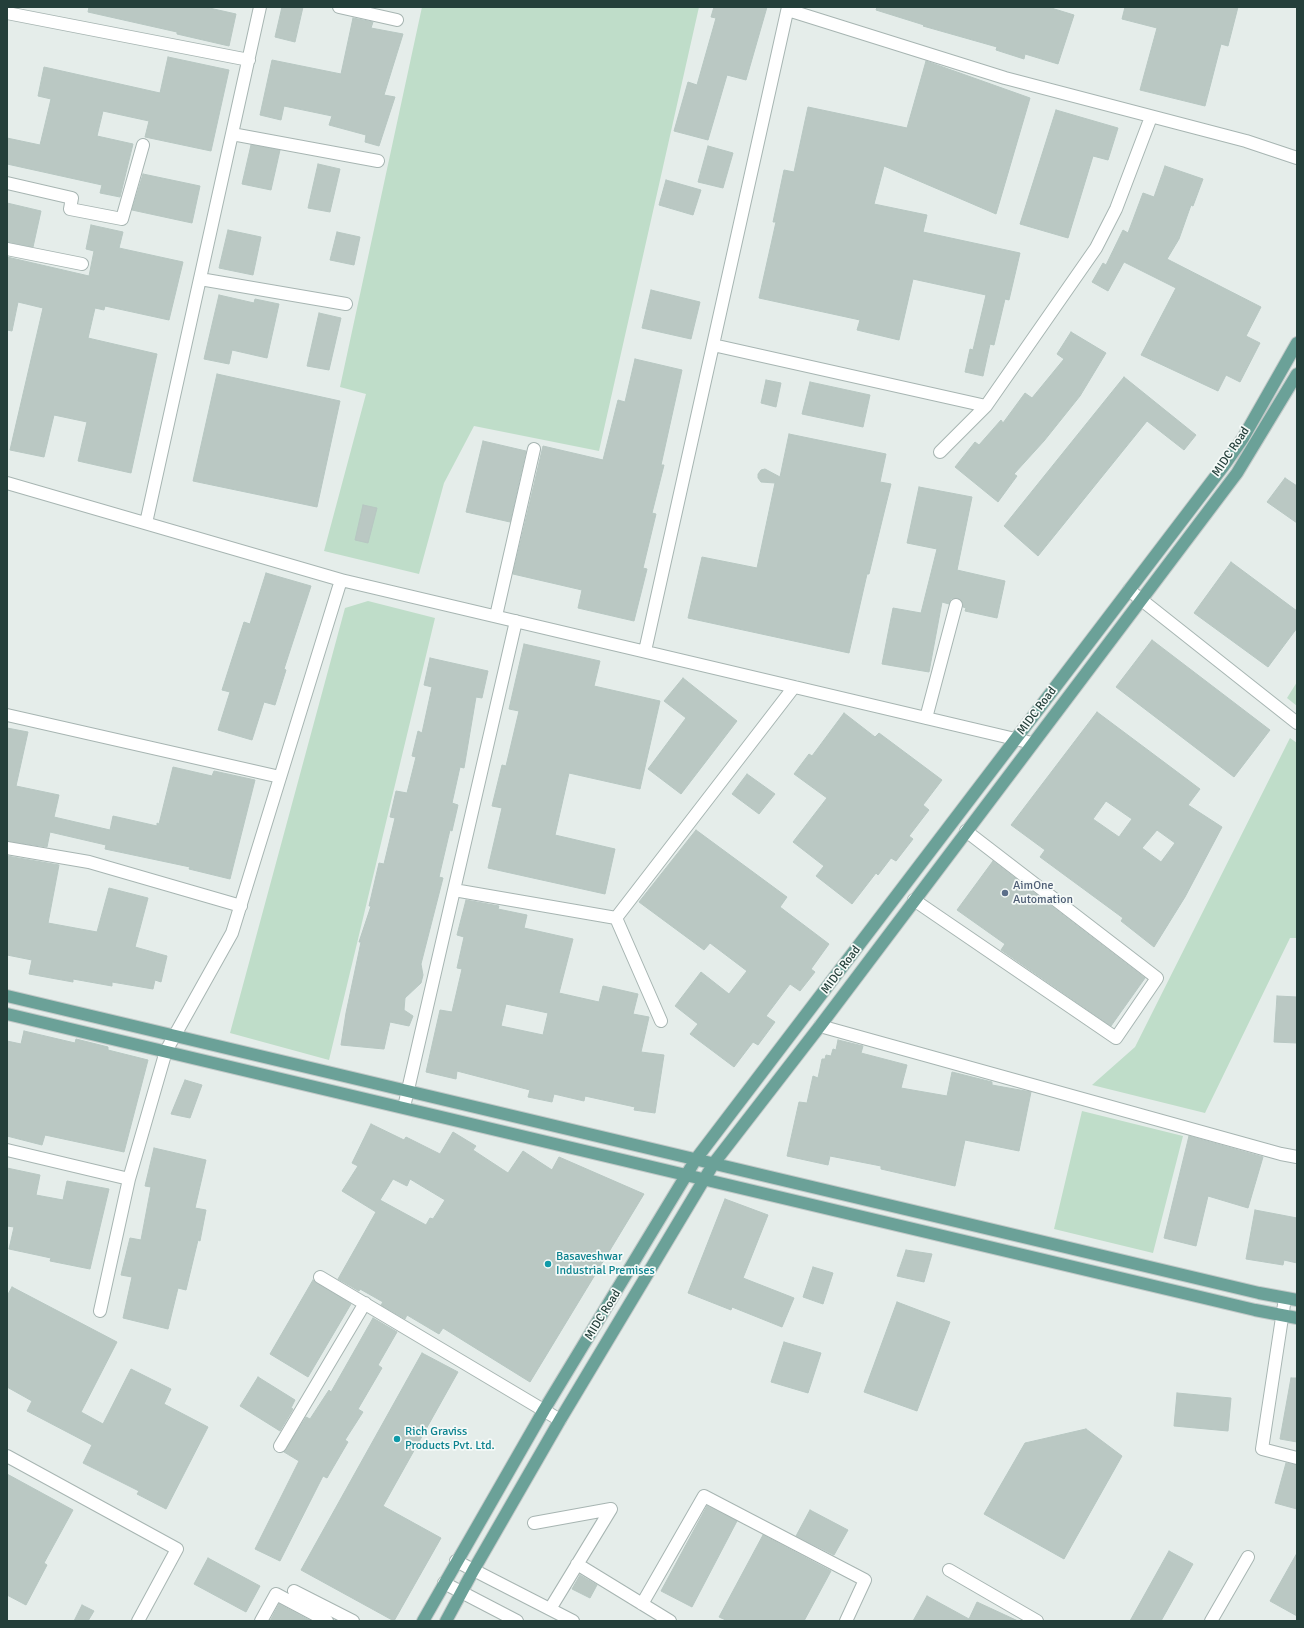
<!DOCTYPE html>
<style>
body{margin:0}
#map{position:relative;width:1304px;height:1628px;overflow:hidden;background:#e5edea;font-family:Signika,sans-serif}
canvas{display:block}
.frame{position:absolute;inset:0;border:8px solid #243f3a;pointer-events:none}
</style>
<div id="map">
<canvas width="1304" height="1628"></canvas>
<div class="frame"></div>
</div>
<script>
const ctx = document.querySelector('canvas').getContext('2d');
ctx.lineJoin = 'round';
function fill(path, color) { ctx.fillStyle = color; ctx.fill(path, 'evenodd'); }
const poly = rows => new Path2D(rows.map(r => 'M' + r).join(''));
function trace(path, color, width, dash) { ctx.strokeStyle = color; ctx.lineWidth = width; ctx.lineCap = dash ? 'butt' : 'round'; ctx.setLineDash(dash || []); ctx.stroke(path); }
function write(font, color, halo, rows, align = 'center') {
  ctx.font = font + ' Signika,sans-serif'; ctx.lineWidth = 3.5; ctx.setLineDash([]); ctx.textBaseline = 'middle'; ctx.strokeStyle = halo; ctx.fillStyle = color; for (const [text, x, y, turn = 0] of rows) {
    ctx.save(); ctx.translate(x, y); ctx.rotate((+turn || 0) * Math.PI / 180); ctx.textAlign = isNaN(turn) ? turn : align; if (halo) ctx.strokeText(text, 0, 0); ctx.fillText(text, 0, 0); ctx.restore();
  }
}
const green = poly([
 [422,7,699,7,599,451,474,426,444,483,419,574,324,551,366,394,340,387],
 [368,601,435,618,329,1060,230,1033,345,608],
 [1297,682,1297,706,1287,698],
 [1290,738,1297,743,1297,938,1290,938,1205,1113,1092,1085,1135,1047],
 [1082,1111,1183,1136,1153,1253,1054,1229]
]);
const building = poly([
 [89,7,205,7,236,14,229,46,177,34,177,32,88,12,89,7],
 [282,7,303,7,295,42,275,37,282,7],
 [714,7,767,7,746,80,727,75,708,140,674,131,688,82,697,85,716,18,711,17,714,7],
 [877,7,1048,7,1074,15,1058,64,1025,54,1024,59,996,50,997,47,923,26,924,25,876,10,877,7],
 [1125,7,1238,7,1228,46,1221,44,1205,106,1140,90,1157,28,1122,19,1125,7],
 [353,18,373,22,371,28,403,34,384,95,395,97,379,146,365,142,366,135,329,125,332,116,284,106,281,120,260,115,272,60,341,74,353,18],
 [168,57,229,70,211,151,145,137,149,121,103,111,97,136,133,144,120,197,100,193,102,185,7,164,7,138,40,145,51,99,38,96,44,67,160,93,168,57],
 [926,61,1030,98,996,214,884,166,874,204,927,215,923,232,1020,253,1009,300,1005,299,994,345,990,344,983,376,965,372,970,349,973,350,986,295,913,279,899,340,857,330,860,320,759,298,776,222,773,222,784,170,794,172,808,107,907,128,926,61],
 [1056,110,1118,128,1108,160,1093,156,1068,238,1020,224,1056,110],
 [251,145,280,150,271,190,242,184,251,145],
 [708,146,733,153,723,188,698,182,708,146],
 [318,164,340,169,330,212,308,208,318,164],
 [1165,166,1203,179,1193,206,1191,205,1179,239,1167,259,1261,307,1246,336,1260,343,1240,382,1226,375,1218,391,1141,355,1176,288,1124,262,1108,291,1092,282,1103,263,1106,265,1123,230,1128,233,1143,193,1154,197,1165,166],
 [143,174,200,186,192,223,132,210,143,174],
 [666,180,701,190,693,215,659,205,666,180],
 [7,203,41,211,33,247,7,242,7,203],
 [91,225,123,232,119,248,183,262,169,320,105,306,104,310,95,308,88,338,157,354,131,473,78,461,87,422,54,415,44,457,10,450,43,308,18,302,12,331,7,330,7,257,89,276,94,251,86,249,91,225],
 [228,230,261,237,253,275,219,268,228,230],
 [337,232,360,237,354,265,330,260,337,232],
 [651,290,700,302,691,339,642,328,651,290],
 [219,295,254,303,255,299,279,304,267,358,232,350,229,364,204,359,219,295],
 [319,313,341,318,329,370,307,366,319,313],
 [1071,332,1106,353,1080,396,1044,441,1014,474,1017,476,998,502,955,467,975,442,979,445,1001,420,1003,423,1025,393,1032,398,1064,359,1057,354,1071,332],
 [635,359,682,370,661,465,664,465,652,513,656,514,643,568,647,569,634,621,578,608,582,590,513,574,543,446,603,460,618,400,625,402,635,359],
 [217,374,340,401,317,507,193,481,217,374],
 [1124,377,1196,435,1184,450,1147,421,1038,556,1004,526,1124,377],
 [766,380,781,383,776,407,761,403,766,380],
 [810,382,870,395,863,427,802,414,810,382],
 [789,434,886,454,880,482,891,484,869,574,867,574,849,653,688,618,702,557,757,568,775,483,761,482,758,478,758,474,761,470,765,469,780,477,789,434],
 [483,441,526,451,510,522,466,512,483,441],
 [1285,478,1297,486,1297,523,1267,502,1285,478],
 [919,487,972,497,957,570,1005,581,997,618,965,611,966,608,963,607,963,603,958,598,951,599,949,604,942,602,929,672,882,664,893,608,921,613,937,549,907,543,919,487],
 [363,505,377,508,368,543,355,540,363,505],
 [1231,562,1297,611,1297,628,1268,667,1194,613,1231,562],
 [266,573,311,586,284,669,286,670,275,705,264,702,252,740,218,730,230,692,222,690,244,622,250,624,266,573],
 [1152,640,1270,730,1234,777,1116,687,1152,640],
 [524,644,600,661,594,686,660,701,640,789,569,773,555,835,615,849,605,894,488,868,502,808,492,806,502,765,506,766,519,711,509,709,524,644],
 [430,658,488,671,482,698,476,697,464,768,460,767,452,803,458,805,452,831,450,830,439,877,443,878,421,964,423,975,421,983,405,998,404,1010,413,1016,409,1026,390,1022,384,1049,341,1045,346,1013,361,942,359,942,371,906,369,906,379,863,384,864,395,818,390,817,396,791,407,793,416,757,412,756,418,731,422,733,432,687,424,685,430,658],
 [683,678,737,721,681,794,648,769,686,718,664,701,683,678],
 [1097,712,1200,789,1188,805,1222,827,1185,897,1154,947,1121,921,1123,918,1040,857,1045,850,1011,825,1097,712],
 [1106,801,1132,819,1119,837,1093,819,1106,801],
 [1157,830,1175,843,1161,862,1142,848,1157,830],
 [844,713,875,737,879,733,942,780,923,805,929,810,909,836,913,839,896,861,891,858,878,875,876,873,852,904,816,876,824,866,793,842,827,798,794,774,809,754,812,756,844,713],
 [7,728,28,732,16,786,59,795,54,817,110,830,113,816,157,826,157,823,159,824,173,767,212,776,214,771,255,780,230,879,189,869,190,867,105,849,106,845,50,832,47,847,7,841,7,728],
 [747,774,775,794,759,814,732,794,747,774],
 [696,830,787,897,780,907,829,944,811,969,815,972,800,991,790,984,766,1016,775,1022,758,1045,753,1042,734,1067,690,1034,698,1024,675,1006,701,972,729,994,747,971,710,943,704,950,639,902,696,830],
 [7,856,59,865,48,923,97,932,109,888,148,898,135,947,167,956,161,982,155,980,153,989,112,982,112,986,73,979,73,982,29,974,32,960,7,955,7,856],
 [993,861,1145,978,1111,1026,1001,950,1005,944,957,910,993,861],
 [466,900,499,906,498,909,527,915,524,928,573,939,559,993,599,1002,603,986,638,994,633,1014,649,1017,641,1052,664,1055,655,1113,634,1110,635,1107,585,1096,584,1101,554,1094,552,1102,528,1097,530,1090,457,1071,456,1079,426,1072,440,1010,452,1012,462,969,457,968,464,937,457,935,466,900],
 [506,1004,548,1013,543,1035,501,1026,506,1004],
 [1277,996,1297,997,1297,1043,1274,1042,1277,996],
 [24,1031,75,1043,76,1039,108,1047,108,1050,148,1060,124,1152,45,1135,42,1145,7,1136,7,1041,21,1044,24,1031],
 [838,1040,863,1046,861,1053,907,1065,901,1088,947,1096,952,1072,992,1082,992,1085,1031,1092,1019,1151,965,1140,955,1186,881,1169,881,1166,830,1156,828,1165,787,1156,799,1102,807,1103,813,1076,818,1078,822,1059,825,1059,826,1055,831,1056,833,1049,836,1050,838,1040],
 [185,1080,202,1085,190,1118,171,1114,185,1080],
 [371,1124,404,1140,406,1137,440,1154,453,1132,476,1146,473,1150,508,1173,523,1151,552,1170,559,1157,644,1194,530,1382,443,1328,439,1334,407,1315,405,1319,381,1305,383,1302,360,1289,359,1291,338,1279,376,1212,342,1191,358,1166,352,1163,371,1124],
 [393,1179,407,1186,410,1179,445,1200,433,1219,430,1218,426,1225,380,1200,393,1179],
 [1189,1136,1263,1157,1248,1208,1208,1196,1196,1246,1164,1238,1189,1136],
 [154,1148,206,1160,195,1208,206,1210,200,1241,198,1240,186,1290,178,1288,168,1329,123,1318,132,1277,121,1275,130,1238,141,1240,151,1187,145,1186,154,1148],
 [7,1168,40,1175,36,1195,63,1200,67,1181,109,1189,90,1269,50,1261,51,1258,9,1249,14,1227,7,1226,7,1168],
 [725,1199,768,1215,743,1278,794,1298,782,1327,732,1307,731,1310,688,1293,725,1199],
 [1255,1210,1297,1218,1297,1263,1284,1260,1283,1265,1246,1259,1255,1210],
 [906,1250,932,1254,924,1282,897,1276,906,1250],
 [813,1267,833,1273,823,1304,803,1297,813,1267],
 [313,1280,351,1304,308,1377,270,1354,313,1280],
 [12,1287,117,1342,81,1412,103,1424,131,1369,171,1389,164,1404,208,1427,166,1509,137,1494,139,1491,83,1463,92,1445,27,1411,32,1401,7,1387,7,1296,12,1287],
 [897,1302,950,1322,917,1411,864,1392,897,1302],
 [373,1318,397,1332,378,1365,382,1368,358,1409,363,1412,345,1440,348,1442,327,1478,323,1476,280,1561,255,1549,299,1461,284,1452,306,1417,310,1419,329,1390,331,1392,373,1318],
 [784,1342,821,1353,808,1393,771,1382,784,1342],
 [422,1353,458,1372,383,1506,441,1538,394,1621,301,1570,422,1353],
 [258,1377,295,1400,291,1408,293,1409,280,1431,240,1406,258,1377],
 [1291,1378,1297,1378,1297,1442,1280,1439,1291,1378],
 [1177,1393,1231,1398,1228,1431,1174,1426,1177,1393],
 [1086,1429,1122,1456,1064,1559,984,1514,1025,1443,1086,1429],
 [1286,1463,1297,1465,1297,1509,1275,1503,1286,1463],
 [7,1474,73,1510,44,1563,47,1565,26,1605,7,1595,7,1474],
 [707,1506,737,1521,692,1607,661,1591,707,1506],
 [810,1510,848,1530,834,1555,796,1536,810,1510],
 [763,1535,831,1571,804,1621,728,1621,719,1617,763,1535],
 [1169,1551,1193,1564,1161,1621,1130,1621,1169,1551],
 [1297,1553,1297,1616,1270,1601,1297,1553],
 [208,1558,260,1586,246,1612,194,1584,208,1558],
 [580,1575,597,1585,590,1598,572,1589,580,1575],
 [927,1596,969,1619,977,1602,1018,1621,913,1621,927,1596],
 [279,1604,311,1621,270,1621,279,1604],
 [82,1605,94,1611,88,1621,74,1621,82,1605]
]);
const minor = poly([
 [339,7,397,20],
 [788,10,1005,78,1246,141,1297,158],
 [7,13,249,60],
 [232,134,378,161],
 [7,183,72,198,70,209,122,219,143,145],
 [7,249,82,264],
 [200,279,346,304],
 [713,345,986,406],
 [940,452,986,406,1096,248,1116,209,1151,117],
 [7,483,341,580,1032,743],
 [146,523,260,7],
 [1129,590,1297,723],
 [496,616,534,449],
 [645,651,788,7],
 [7,715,280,777],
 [926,718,956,605],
 [7,848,89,862,241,906],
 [454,890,616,918],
 [914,900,1116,1038,1157,978,966,831],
 [616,918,794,687],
 [616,918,661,1021],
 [820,1026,1281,1154,1297,1157],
 [404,1107,516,621],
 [7,1150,129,1179],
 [320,1277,560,1420],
 [1285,1298,1262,1449,1297,1458],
 [100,1311,129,1179,166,1051,232,933,341,580],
 [280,1446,365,1303],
 [7,1456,177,1549,138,1621],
 [534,1523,611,1509,550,1609],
 [456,1561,573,1621],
 [577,1564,670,1621],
 [949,1570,1037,1621],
 [444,1583,517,1621],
 [294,1591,353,1621],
 [642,1604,704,1496,865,1580,846,1621],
 [261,1621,276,1594,327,1621],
 [1211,1621,1248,1557]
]);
const major = poly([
 [7,996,1259,1293,1297,1300],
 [7,1014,1255,1310,1297,1318],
 [423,1621,544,1410,696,1159,1225,464,1243,438,1297,343],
 [446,1621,473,1571,560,1420,714,1163,820,1026,1237,473,1297,374]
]);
const markers = [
 [1005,893,4,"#5c6f8a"],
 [548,1264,4,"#0f9aa8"],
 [397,1439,4,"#0f9aa8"]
];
const streetNames = [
 ["MIDC Road",1231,452,-56],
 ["MIDC Road",1037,711,-53],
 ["MIDC Road",841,970,-53],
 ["MIDC Road",603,1315,-58]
];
const serviceNames = [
 ["AimOne",1013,886],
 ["Automation",1013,900]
];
const cultureNames = [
 ["Basaveshwar",556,1257],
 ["Industrial Premises",556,1271],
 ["Rich Graviss",405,1432],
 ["Products Pvt. Ltd.",405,1446]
];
fill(green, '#bfddc9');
fill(building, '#bac8c3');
trace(building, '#b7c7c2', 1);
trace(minor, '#a7b5b2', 14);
trace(major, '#c2c9c8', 14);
trace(minor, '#fff', 12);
trace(major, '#6ba198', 12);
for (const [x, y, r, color] of markers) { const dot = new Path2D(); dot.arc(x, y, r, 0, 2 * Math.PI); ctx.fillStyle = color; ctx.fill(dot); trace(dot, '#f5faf8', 1.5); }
write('12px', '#243f3a', '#f5faf8', streetNames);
write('12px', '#4e5e75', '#f5faf8', serviceNames, 'left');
write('12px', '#0d838f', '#f5faf8', cultureNames, 'left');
</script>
